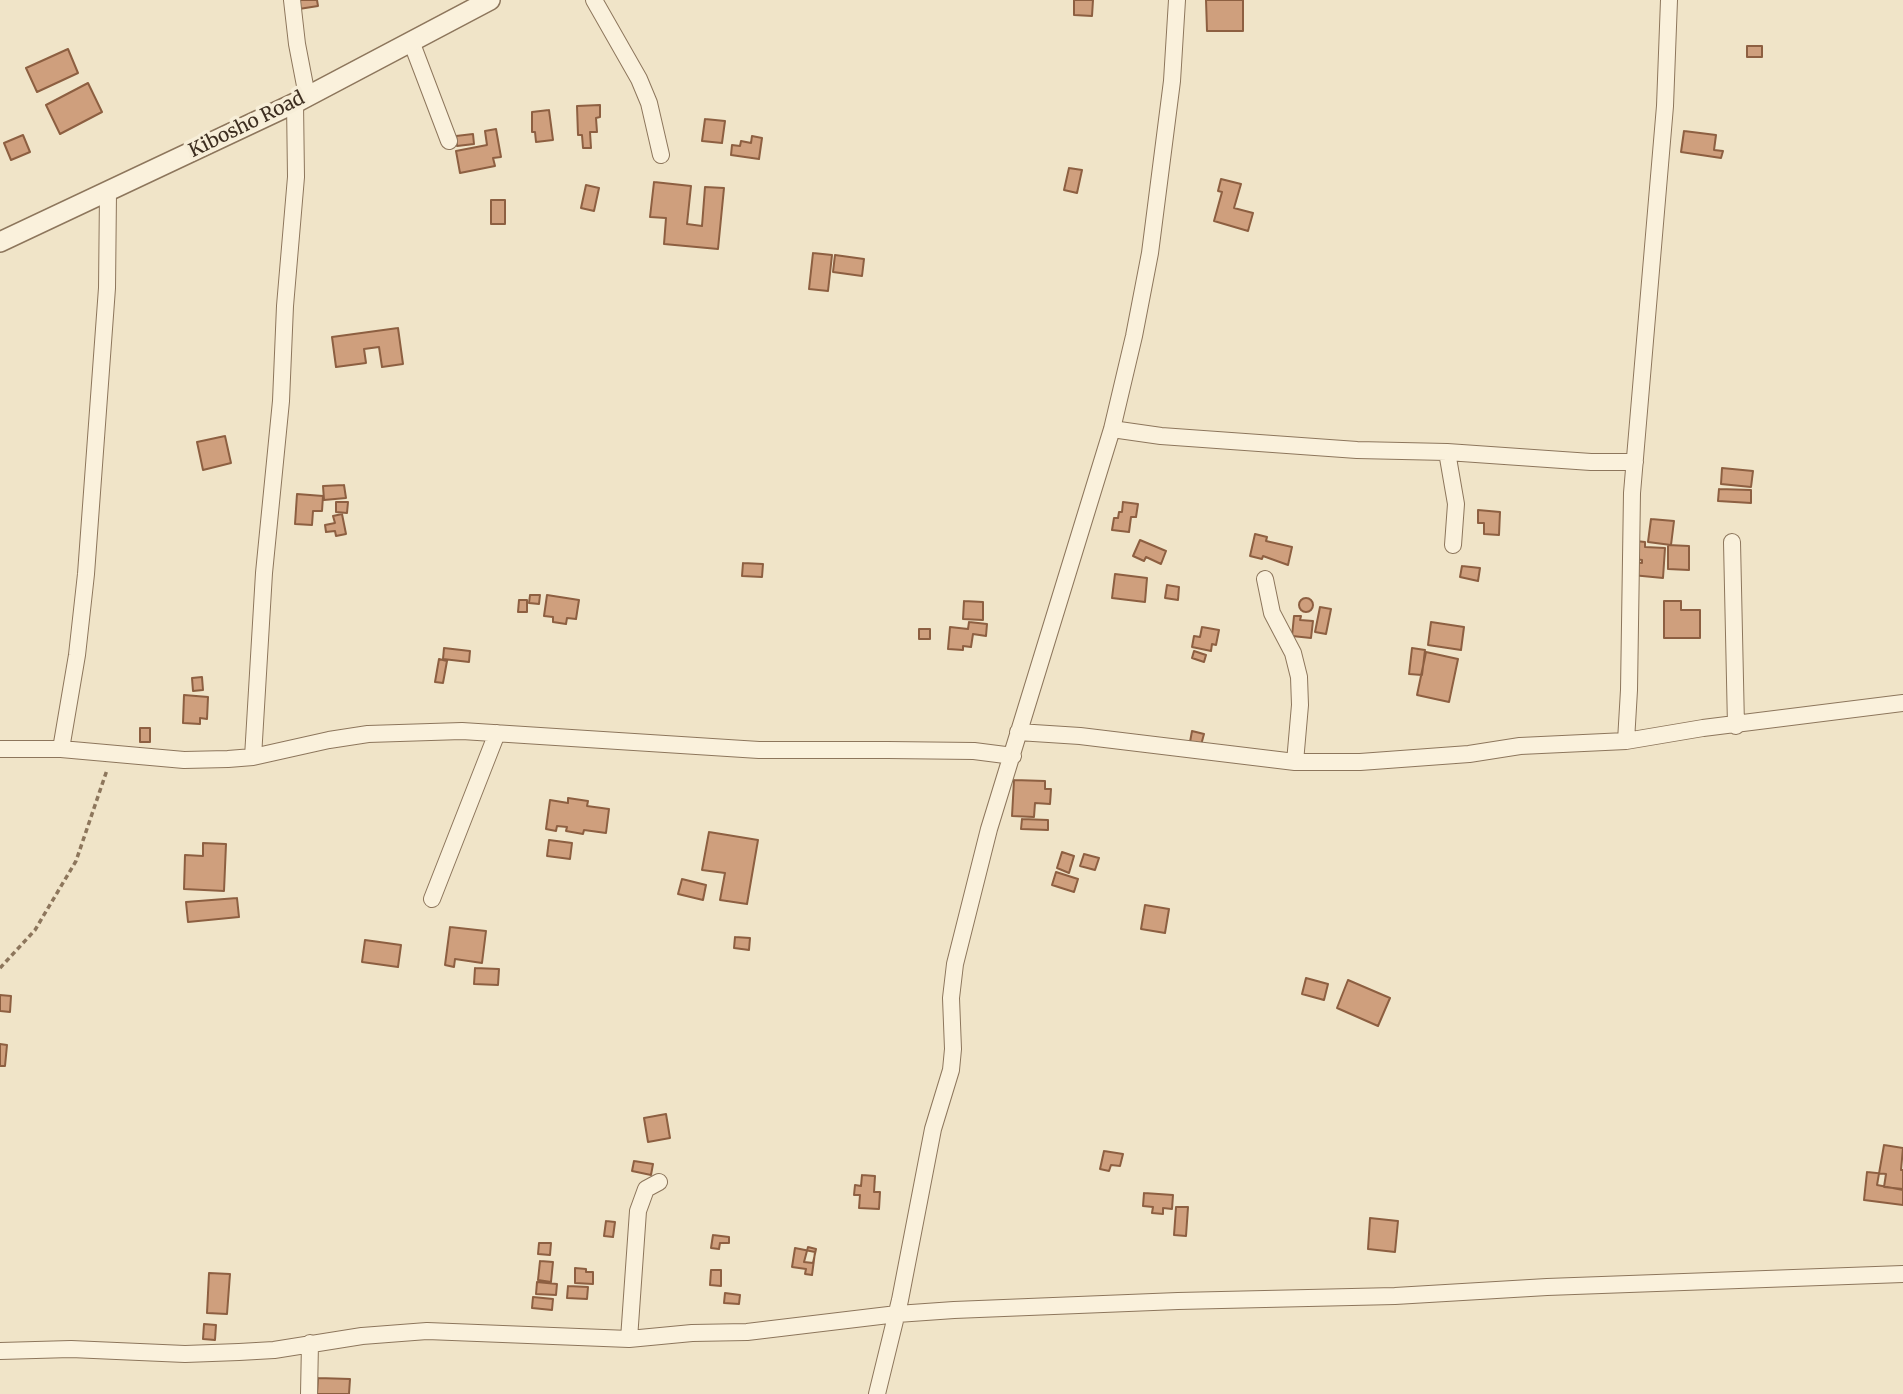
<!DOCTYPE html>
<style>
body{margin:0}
canvas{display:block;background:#f0e4c8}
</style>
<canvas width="1903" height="1394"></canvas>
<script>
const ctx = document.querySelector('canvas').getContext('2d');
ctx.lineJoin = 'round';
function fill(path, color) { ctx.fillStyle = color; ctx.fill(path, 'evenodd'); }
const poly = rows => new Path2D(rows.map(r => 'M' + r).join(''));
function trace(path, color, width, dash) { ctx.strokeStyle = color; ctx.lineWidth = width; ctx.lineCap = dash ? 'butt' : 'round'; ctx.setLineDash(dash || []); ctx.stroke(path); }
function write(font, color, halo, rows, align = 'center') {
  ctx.font = font + ' Merriweather,serif'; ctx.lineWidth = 7; ctx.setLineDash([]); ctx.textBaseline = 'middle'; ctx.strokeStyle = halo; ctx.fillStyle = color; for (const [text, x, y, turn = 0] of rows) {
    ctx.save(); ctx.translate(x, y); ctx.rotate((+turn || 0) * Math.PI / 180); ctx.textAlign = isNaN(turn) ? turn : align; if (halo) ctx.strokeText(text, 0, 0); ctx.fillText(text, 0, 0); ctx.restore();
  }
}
const building = poly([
 [298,0,317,0,318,6,299,9,298,0],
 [1074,0,1093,0,1092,16,1074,15,1074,0],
 [1206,0,1243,0,1243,31,1207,31,1206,0],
 [1747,46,1762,46,1762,57,1747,57,1747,46],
 [68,49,78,73,37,92,26,68,68,49],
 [88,83,102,112,60,134,46,105,88,83],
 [600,105,600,117,596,118,597,132,590,132,591,148,583,148,582,135,578,135,577,106,600,105],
 [549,110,553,140,536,142,535,132,532,132,532,112,549,110],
 [705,119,725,121,722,143,702,141,705,119],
 [496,129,501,157,493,158,495,166,460,173,456,151,487,145,485,131,496,129],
 [1684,131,1716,135,1714,150,1723,151,1721,158,1681,152,1684,131],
 [473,134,474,144,457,146,456,136,473,134],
 [23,135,30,152,11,160,4,143,23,135],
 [752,136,762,138,759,159,731,155,732,145,740,146,741,141,751,143,752,136],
 [1069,168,1082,170,1077,193,1064,190,1069,168],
 [1221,179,1241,184,1234,208,1253,213,1248,231,1214,221,1222,192,1218,191,1221,179],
 [654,182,691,186,687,224,702,226,705,187,724,188,718,249,664,244,666,218,650,217,654,182],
 [586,185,599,188,594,211,581,208,586,185],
 [491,200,505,200,505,224,491,224,491,200],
 [813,253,832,255,828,291,809,289,813,253],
 [835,255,864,259,862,276,833,272,835,255],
 [398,328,403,364,382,367,379,347,364,349,366,363,336,367,332,337,398,328],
 [225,436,231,463,203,470,197,442,225,436],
 [1722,468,1753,471,1751,487,1721,484,1722,468],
 [344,485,346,498,324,500,323,486,344,485],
 [1719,489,1751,490,1751,503,1718,501,1719,489],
 [297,494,323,496,322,511,313,511,312,525,295,524,297,494],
 [336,502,348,502,347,513,336,512,336,502],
 [1123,502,1138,504,1136,517,1131,517,1129,532,1112,530,1114,518,1118,518,1119,512,1122,512,1123,502],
 [1478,510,1500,512,1499,535,1484,534,1484,523,1478,523,1478,510],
 [342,514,346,534,336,536,335,531,326,532,325,525,335,523,333,516,342,514],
 [1651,519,1674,521,1671,545,1648,542,1651,519],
 [1255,534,1267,537,1266,541,1292,547,1288,565,1263,556,1262,559,1250,556,1255,534],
 [1140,540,1166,551,1161,564,1146,557,1144,561,1133,556,1140,540],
 [1636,541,1645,542,1645,547,1665,548,1663,578,1632,575,1633,562,1642,563,1642,560,1635,559,1636,541],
 [1668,545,1689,546,1689,570,1668,569,1668,545],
 [743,563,763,564,762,577,742,576,743,563],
 [1462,566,1480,568,1478,581,1460,577,1462,566],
 [1115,574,1147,578,1145,602,1112,598,1115,574],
 [1167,585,1179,587,1178,600,1165,598,1167,585],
 [530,595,540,595,539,604,529,603,530,595],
 [547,595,579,600,576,619,567,618,566,624,553,622,553,617,544,616,547,595],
 '1299 605a7 7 0 1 1 14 0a7 7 0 1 1-14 0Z',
 [519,600,527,600,527,612,518,612,519,600],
 [964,601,983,602,983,620,963,619,964,601],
 [1664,601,1681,601,1681,610,1700,610,1700,638,1664,638,1664,601],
 [1320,607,1331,609,1326,634,1315,632,1320,607],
 [1294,616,1301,616,1300,620,1313,621,1311,638,1292,636,1294,616],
 [969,622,987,624,986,636,973,634,971,647,963,646,963,650,948,649,950,627,968,629,969,622],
 [1431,622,1464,627,1461,650,1428,645,1431,622],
 [1202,627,1219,630,1216,645,1212,644,1211,651,1192,647,1194,636,1200,637,1202,627],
 [919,629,930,629,930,639,919,639,919,629],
 [444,648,470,651,469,662,443,659,444,648],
 [1412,648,1425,650,1422,675,1409,674,1412,648],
 [1194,651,1206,655,1204,662,1192,658,1194,651],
 [1426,652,1458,659,1449,702,1417,695,1426,652],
 [439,659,447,661,443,683,435,682,439,659],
 [202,677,203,690,193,691,192,678,202,677],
 [184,695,208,697,207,719,200,718,200,724,183,723,184,695],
 [140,728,150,728,150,742,140,742,140,728],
 [1192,731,1204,734,1201,745,1190,742,1192,731],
 [1014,780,1045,781,1045,789,1051,789,1050,804,1035,803,1034,817,1012,816,1014,780],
 [568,798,588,801,587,806,609,809,606,833,584,830,583,834,566,831,567,827,557,826,556,831,546,829,550,800,568,803,568,798],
 [1022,819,1048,820,1048,830,1021,829,1022,819],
 [709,832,758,840,747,904,720,900,725,873,702,870,709,832],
 [549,840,572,843,570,859,547,856,549,840],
 [203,843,226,844,224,891,184,889,185,855,203,856,203,843],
 [1062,852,1074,856,1069,873,1057,868,1062,852],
 [1084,854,1099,858,1095,870,1080,866,1084,854],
 [1056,872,1078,879,1074,892,1052,885,1056,872],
 [682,879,706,885,703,900,678,894,682,879],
 [237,898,239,917,188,922,186,902,237,898],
 [1145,905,1169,909,1165,933,1141,929,1145,905],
 [450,927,486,931,482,963,455,959,454,967,445,965,450,927],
 [735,937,750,938,749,950,734,948,735,937],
 [365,940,401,945,398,967,362,962,365,940],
 [475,968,499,969,498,985,474,984,475,968],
 [1306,978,1328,984,1324,1000,1302,994,1306,978],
 [1348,980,1390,998,1378,1026,1337,1008,1348,980],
 [0,995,11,996,10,1012,0,1011,0,995],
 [0,1044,7,1045,5,1066,0,1066,0,1044],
 [666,1114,670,1138,648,1142,644,1118,666,1114],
 [1884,1145,1903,1148,1901,1170,1903,1170,1903,1190,1877,1185,1884,1145],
 [1104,1151,1123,1154,1120,1166,1111,1165,1109,1171,1100,1169,1104,1151],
 [634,1161,653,1164,651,1175,632,1171,634,1161],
 [1867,1172,1886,1174,1884,1187,1903,1189,1903,1205,1864,1200,1867,1172],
 [862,1175,875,1176,874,1192,880,1192,879,1209,859,1208,860,1195,854,1195,855,1185,861,1186,862,1175],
 [1144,1193,1173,1195,1172,1209,1163,1208,1163,1214,1152,1213,1153,1207,1143,1206,1144,1193],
 [1176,1207,1188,1207,1186,1236,1174,1235,1176,1207],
 [1370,1218,1398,1221,1395,1252,1368,1249,1370,1218],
 [606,1221,615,1222,613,1237,604,1236,606,1221],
 [713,1235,729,1237,729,1243,720,1243,719,1249,711,1248,713,1235],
 [539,1243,551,1243,550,1255,538,1254,539,1243],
 [808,1247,816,1249,813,1263,804,1262,808,1247],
 [795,1248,815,1252,812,1275,805,1274,806,1269,792,1267,795,1248],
 [540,1261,553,1262,551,1282,538,1280,540,1261],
 [575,1268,586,1269,586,1272,593,1272,593,1284,575,1283,575,1268],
 [711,1270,721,1270,721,1286,710,1285,711,1270],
 [209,1273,230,1274,227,1314,207,1313,209,1273],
 [537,1282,557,1284,556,1295,536,1294,537,1282],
 [568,1286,588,1287,587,1299,567,1298,568,1286],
 [725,1293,740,1295,739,1304,724,1303,725,1293],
 [533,1297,553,1299,552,1310,532,1308,533,1297],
 [204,1324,216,1325,215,1340,203,1339,204,1324],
 [318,1378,350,1379,349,1394,317,1394,318,1378]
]);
const path = poly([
 [0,968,35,930,76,861,107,770]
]);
const minor = poly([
 [292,0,297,44,307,96],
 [594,0,639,79,649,103,661,155],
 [411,41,449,141],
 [1112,429,1161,436,1357,450,1447,452,1591,462,1635,462],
 [1447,452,1456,504,1453,545],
 [1732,542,1736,726],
 [1265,579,1272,613,1293,653,1299,677,1300,705,1295,762],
 [1018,732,1080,736,1295,762,1360,762,1469,754,1520,746,1626,741,1703,728,1903,703],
 [1626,741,1629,690,1632,493,1665,106,1669,0],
 [0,749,61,749,184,760,228,759,253,757,329,740,368,734,462,731,759,750,888,750,974,751,1013,756],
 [61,749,77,655,86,574,107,288,108,193],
 [253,757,264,573,281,401,285,306,296,177,295,103],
 [432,899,497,733],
 [629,1339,638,1211,646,1189,659,1182],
 [0,1351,71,1349,185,1354,239,1352,274,1350,362,1336,427,1331,629,1339,692,1333,747,1332,897,1314,954,1310,1178,1301,1395,1296,1547,1287,1903,1274],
 [309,1394,310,1343],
 [877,1394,900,1300,933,1129,951,1070,953,1049,951,998,955,964,989,829,1112,429,1134,336,1150,253,1172,81,1177,0]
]);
const tertiary = poly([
 [0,242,295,103,490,0]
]);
const streetNames = [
 ["Kibosho Road",247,125,-26]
];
fill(building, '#cf9f7d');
trace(building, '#8d5f41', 2);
trace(minor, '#8d765c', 18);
trace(tertiary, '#8d765c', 22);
trace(path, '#8d765c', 3.5, [5, 3.5]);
trace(minor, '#faf1dc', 16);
trace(tertiary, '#faf1dc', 19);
write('19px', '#3d2e20', '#f7eed8', streetNames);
</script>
